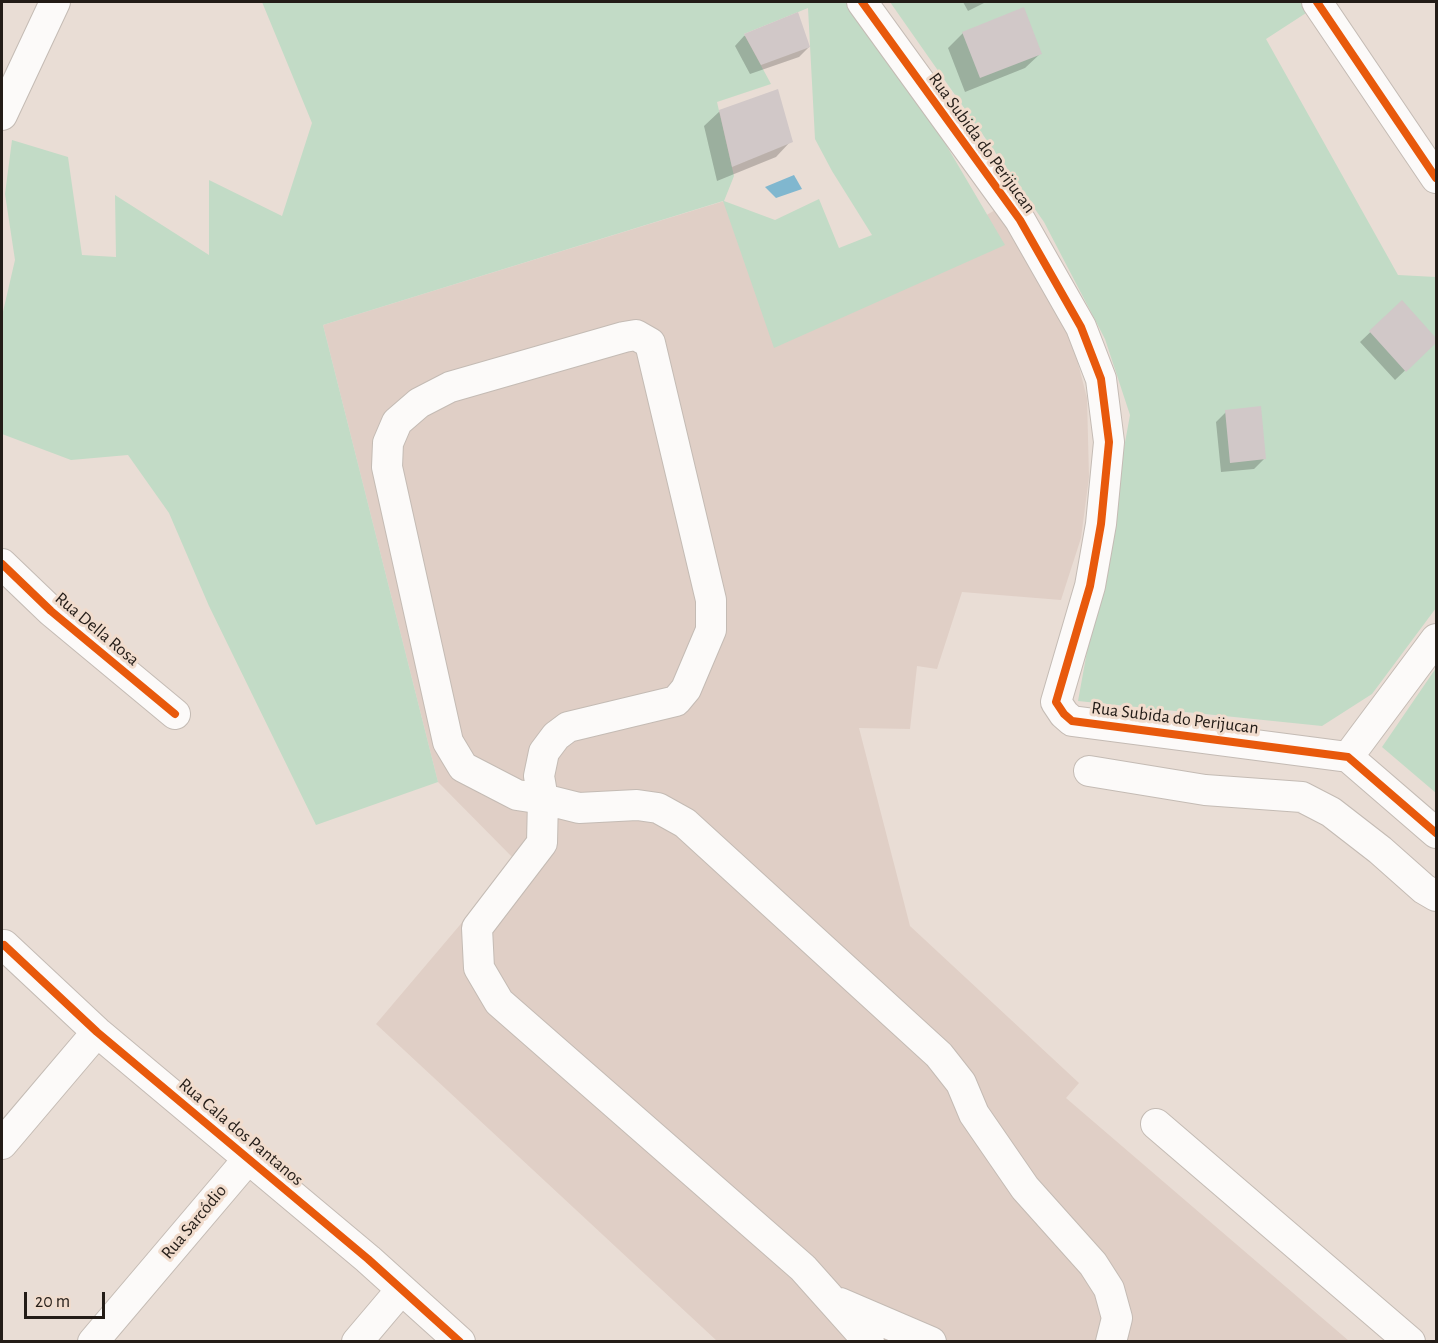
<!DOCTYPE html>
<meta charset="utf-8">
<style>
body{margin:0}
#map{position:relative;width:1438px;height:1343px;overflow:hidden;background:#e9ddd5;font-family:"Alegreya Sans",sans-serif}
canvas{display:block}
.frame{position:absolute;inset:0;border:3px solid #231c17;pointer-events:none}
.scale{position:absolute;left:24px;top:1292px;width:81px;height:27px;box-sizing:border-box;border:3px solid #231c17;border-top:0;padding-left:8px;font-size:18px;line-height:21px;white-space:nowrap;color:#231c17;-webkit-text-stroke:4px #f1dccd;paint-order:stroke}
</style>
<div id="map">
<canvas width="1438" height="1343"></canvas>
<div class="frame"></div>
<div class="scale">20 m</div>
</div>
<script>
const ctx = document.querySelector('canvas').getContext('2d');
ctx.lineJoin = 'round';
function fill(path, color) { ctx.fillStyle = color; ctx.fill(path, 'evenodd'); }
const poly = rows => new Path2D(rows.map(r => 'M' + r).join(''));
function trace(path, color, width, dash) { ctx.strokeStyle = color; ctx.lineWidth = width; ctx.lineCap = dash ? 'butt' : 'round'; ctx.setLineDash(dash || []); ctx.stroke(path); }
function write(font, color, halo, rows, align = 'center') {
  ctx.font = font + ' "Alegreya Sans",sans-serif'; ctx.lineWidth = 6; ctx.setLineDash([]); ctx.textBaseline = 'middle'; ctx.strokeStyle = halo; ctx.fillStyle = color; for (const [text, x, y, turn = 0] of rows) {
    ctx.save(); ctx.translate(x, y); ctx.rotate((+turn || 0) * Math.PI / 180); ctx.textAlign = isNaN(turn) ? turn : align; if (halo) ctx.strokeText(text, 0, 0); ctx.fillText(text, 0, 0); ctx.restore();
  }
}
const industrial = poly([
 [724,201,778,335,997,209,1072,340,1087,398,1089,477,1081,538,1061,600,962,592,937,669,917,666,910,729,859,728,910,926,1079,1083,1066,1098,1349,1341,717,1341,376,1024,515,860,438,782,323,325]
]);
const green = poly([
 [262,2,862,2,1005,245,774,348,723,201,323,325,438,782,316,825,209,606,169,513,128,455,71,460,2,434,2,316,15,260,5,194,12,140,68,157,82,255,116,257,115,195,209,255,209,180,282,216,312,123],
 [808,8,815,139,832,171,872,235,839,248,819,199,775,220,724,201,734,176,717,102,771,84,744,34],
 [890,2,1323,2,1266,39,1398,275,1436,277,1436,608,1372,694,1322,726,1078,701,1130,415,1105,339,1044,222],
 [1436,668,1436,793,1382,747]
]);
const water = poly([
 [794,175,802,189,776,198,765,187]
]);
const shadow = poly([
 [963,2,986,2,968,11],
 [797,14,809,47,799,57,750,74,735,46,744,36],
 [963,33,1041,53,1025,68,965,92,948,48],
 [720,111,791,141,776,157,717,181,704,126],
 [1402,302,1436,341,1395,380,1360,342],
 [1226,412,1264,459,1254,469,1221,472,1216,422]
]);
const building = poly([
 [1024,7,1042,54,980,78,962,32],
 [798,12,810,47,761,65,744,34],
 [778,89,793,142,732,167,719,110],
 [1402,300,1436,338,1436,343,1406,372,1369,331],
 [1261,406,1266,459,1230,463,1225,410]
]);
const minor = poly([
 [862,2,1020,220,1081,327,1101,379,1109,442,1101,524,1090,586,1056,702,1064,714,1072,721,1348,757,1436,833],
 [1317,2,1436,178],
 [2,115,55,2],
 [2,564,51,611,175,714],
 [1348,757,1436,639],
 [1089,771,1205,790,1302,797,1331,812,1380,850,1424,889,1436,896],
 [4,945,97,1032,368,1259,460,1342],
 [1156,1124,1410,1342],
 [2,1144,97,1032],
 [840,1303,931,1342],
 [93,1342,249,1158],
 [357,1342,401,1290],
 [869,1342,803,1268,499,1002,479,968,477,928,542,843,543,799,539,776,544,752,556,736,568,727,676,701,686,689,711,630,711,600,650,343,636,335,624,337,450,387,419,403,397,422,388,443,387,467,448,742,463,767,517,795,543,799,579,808,637,805,658,808,685,823,939,1055,961,1083,974,1114,1025,1188,1093,1264,1109,1289,1117,1318,1111,1342]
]);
const cycleway = poly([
 [862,2,1020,220,1081,327,1101,379,1109,442,1101,524,1090,586,1056,702,1064,714,1072,721,1348,757,1436,833],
 [1317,2,1436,178],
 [2,564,51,611,175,714],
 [4,945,97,1032,368,1259,460,1342]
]);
const streetNames = [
 ["Rua Subida do Perijucan",982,143,54],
 ["Rua Della Rosa",97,629,40],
 ["Rua Subida do Perijucan",1175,718,7],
 ["Rua Cala dos Pantanos",241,1132,40],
 ["Rua Sarcódio",194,1222,-50]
];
fill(industrial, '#e0cfc6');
fill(green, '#c2dbc6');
fill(water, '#80b7cf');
fill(shadow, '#0003');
fill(building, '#d1c8c8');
trace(minor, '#c4bbb4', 32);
trace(minor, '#fcfaf9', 30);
trace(cycleway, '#e8590c', 8);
write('18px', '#231c17', '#f1dccd', streetNames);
</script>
